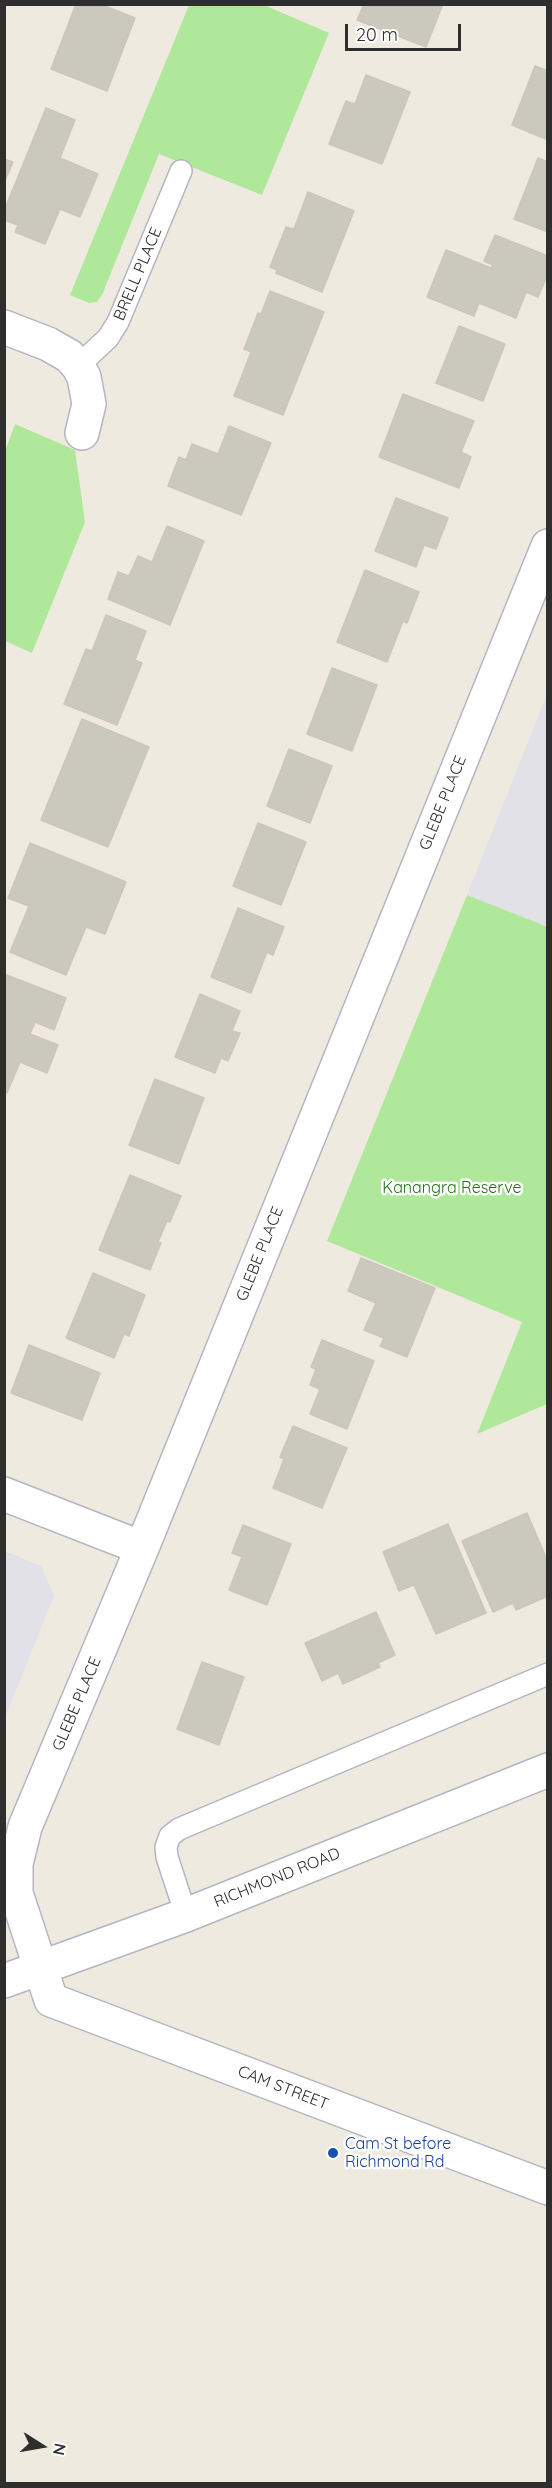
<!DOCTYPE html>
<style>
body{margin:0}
#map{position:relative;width:552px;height:2488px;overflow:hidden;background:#efeae0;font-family:Quicksand,sans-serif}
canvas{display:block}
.frame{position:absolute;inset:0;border:6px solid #2e2e2e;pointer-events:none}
.north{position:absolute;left:12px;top:2416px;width:60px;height:60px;-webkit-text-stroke:4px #fff;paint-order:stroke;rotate:101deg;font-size:16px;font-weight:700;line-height:24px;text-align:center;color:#2e2e2e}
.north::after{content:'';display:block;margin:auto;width:21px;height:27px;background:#2e2e2e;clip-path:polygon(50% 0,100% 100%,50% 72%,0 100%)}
.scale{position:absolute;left:345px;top:24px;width:116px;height:27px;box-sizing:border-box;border:3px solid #2e2e2e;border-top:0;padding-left:8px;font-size:18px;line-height:21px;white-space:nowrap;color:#2e2e2e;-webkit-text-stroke:4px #fff;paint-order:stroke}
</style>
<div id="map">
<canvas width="552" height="2488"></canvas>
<div class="frame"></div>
<div class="north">N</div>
<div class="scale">20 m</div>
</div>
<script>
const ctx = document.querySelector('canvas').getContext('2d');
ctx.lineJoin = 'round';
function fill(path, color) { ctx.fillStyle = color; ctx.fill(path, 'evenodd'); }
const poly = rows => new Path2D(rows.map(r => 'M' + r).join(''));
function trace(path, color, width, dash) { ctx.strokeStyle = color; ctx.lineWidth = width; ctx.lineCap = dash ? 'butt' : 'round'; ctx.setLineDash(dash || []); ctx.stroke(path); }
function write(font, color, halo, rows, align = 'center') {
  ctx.font = font + ' Quicksand,sans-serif'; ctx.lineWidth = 5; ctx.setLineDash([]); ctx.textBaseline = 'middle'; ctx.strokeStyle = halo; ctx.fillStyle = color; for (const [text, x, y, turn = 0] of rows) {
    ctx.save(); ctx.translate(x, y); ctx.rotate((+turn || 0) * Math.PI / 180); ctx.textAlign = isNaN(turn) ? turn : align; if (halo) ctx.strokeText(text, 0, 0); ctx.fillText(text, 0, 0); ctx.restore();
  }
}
const industrial = poly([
 [547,694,547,927,467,895],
 [5,1551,41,1566,54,1596,5,1718]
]);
const green = poly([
 [189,5,264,5,329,33,262,195,159,154,102,295,97,302,89,303,70,295],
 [15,424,75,450,85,522,32,653,5,641,5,451],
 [467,895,548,927,547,1404,477,1434,522,1322,327,1241]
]);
const building = poly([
 [76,4,100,4,135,18,107,91,51,69,76,4],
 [364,4,443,4,426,47,357,20,364,4],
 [535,66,548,71,548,140,512,125,535,66],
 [366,75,410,92,382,164,329,144,346,101,355,104,366,75],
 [46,108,75,120,60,158,98,174,80,217,60,209,45,244,15,232,18,225,4,220,4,211,46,108],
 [538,158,548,162,548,232,514,219,538,158],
 [4,159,13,162,4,183,4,159],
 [308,192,354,211,322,292,276,273,277,270,270,267,286,227,294,229,308,192],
 [495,235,548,256,548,274,538,297,526,292,516,318,479,303,474,316,427,297,446,250,491,268,493,265,484,261,495,235],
 [270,291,324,312,283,415,234,396,251,352,244,349,258,313,261,314,270,291],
 [459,326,505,344,483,401,436,383,459,326],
 [403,394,474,421,461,452,471,457,459,488,379,457,403,394],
 [229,426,271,443,241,515,168,486,179,457,186,460,192,444,218,454,229,426],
 [396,498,448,518,436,549,424,545,416,567,375,551,396,498],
 [167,526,204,541,170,625,108,599,118,572,129,576,138,556,152,562,167,526],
 [365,570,419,592,407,623,403,621,387,662,337,642,365,570],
 [106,615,146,631,135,660,142,663,117,725,64,704,86,649,92,651,106,615],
 [332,668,377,685,352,751,307,734,332,668],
 [82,719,149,747,108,847,41,820,82,719],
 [289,749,332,766,310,823,267,806,289,749],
 [258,823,306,842,281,905,233,886,258,823],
 [30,843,126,882,105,934,86,927,66,975,10,952,29,906,8,898,30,843],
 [238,908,284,927,273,955,267,952,251,993,211,977,238,908],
 [4,974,66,998,54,1030,35,1022,30,1034,58,1045,47,1073,20,1062,7,1093,4,1091,4,974],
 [200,994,240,1011,232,1031,240,1033,228,1061,221,1058,215,1073,175,1057,200,994],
 [155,1079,204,1098,179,1164,129,1145,155,1079],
 [130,1175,181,1196,170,1222,167,1221,158,1242,161,1243,150,1270,99,1250,130,1175],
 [361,1258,435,1288,407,1357,380,1346,384,1338,364,1330,376,1303,348,1291,361,1258],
 [93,1273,145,1295,129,1336,124,1334,114,1358,66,1338,93,1273],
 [322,1340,374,1361,347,1429,310,1414,320,1389,310,1385,316,1369,311,1367,322,1340],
 [29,1345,100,1373,82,1420,11,1393,29,1345],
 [293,1426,347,1448,322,1508,273,1488,284,1459,280,1457,293,1426],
 [527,1513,548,1562,548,1596,516,1610,513,1603,493,1612,462,1541,527,1513],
 [448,1524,486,1613,436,1634,414,1585,399,1591,383,1552,448,1524],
 [243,1525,291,1544,267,1605,229,1590,242,1557,232,1553,243,1525],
 [376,1612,395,1655,378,1663,380,1667,343,1684,338,1673,322,1681,305,1643,376,1612],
 [202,1662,244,1677,219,1745,177,1729,202,1662]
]);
const lane = poly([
 [78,366,108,338,118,322,181,171],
 [186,1915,167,1857,166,1847,170,1836,179,1829,548,1674]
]);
const street = poly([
 [4,327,48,344,69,356,78,366,84,377,89,404,82,433],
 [548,546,142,1548,25,1827,16,1864,16,1893,51,2000,548,2188],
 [4,1494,142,1548]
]);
const secondary = poly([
 [4,1981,186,1915,548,1770]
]);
const markers = [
 [333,2153,6,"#1a4fb4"]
];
const streetNames = [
 ["BRELL PLACE",138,274,-67],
 ["GLEBE PLACE",443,803,-68],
 ["GLEBE PLACE",260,1254,-68],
 ["GLEBE PLACE",77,1704,-67],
 ["RICHMOND ROAD",277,1878,-22],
 ["CAM STREET",283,2088,21]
];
const parkNames = [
 ["Kanangra Reserve",452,1188]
];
const transitNames = [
 ["Cam St before",345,2144],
 ["Richmond Rd",345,2162]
];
fill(industrial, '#e3e1e8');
fill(green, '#b0e89b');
fill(building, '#cbc8be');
trace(building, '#ccc6b9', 1.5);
trace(lane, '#b4b5c2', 24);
trace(street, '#b4b5c2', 36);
trace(secondary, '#b4b5c2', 36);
trace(lane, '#fff', 21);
trace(street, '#fff', 33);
trace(secondary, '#fff', 33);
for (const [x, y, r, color] of markers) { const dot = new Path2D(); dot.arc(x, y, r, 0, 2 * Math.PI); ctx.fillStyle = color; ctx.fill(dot); trace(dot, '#fff', 2); }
write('16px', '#2e2e2e', '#fff', streetNames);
write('16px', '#247118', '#fff', parkNames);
write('16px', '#164399', '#fff', transitNames, 'left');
</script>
